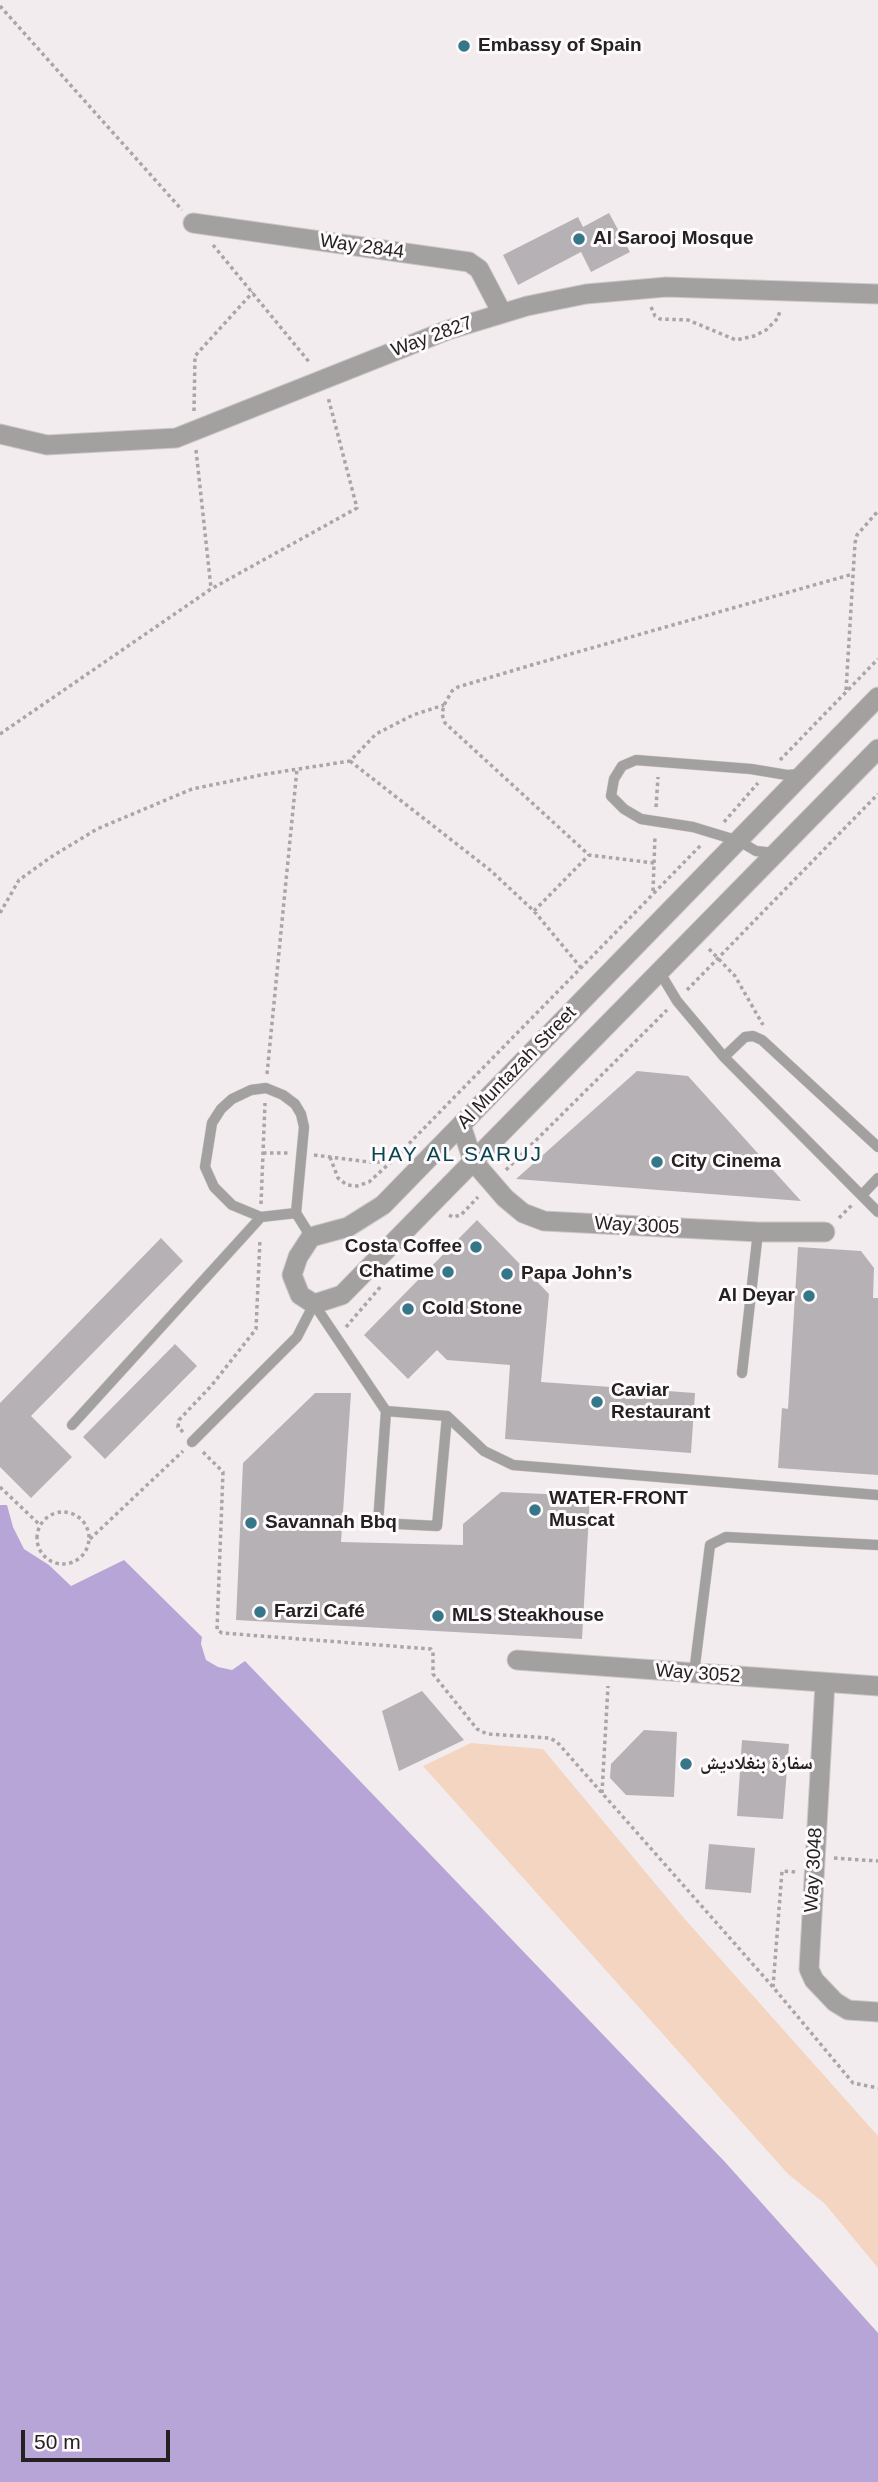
<!DOCTYPE html>
<meta charset="utf-8">
<style>
body{margin:0}
#map{position:relative;width:878px;height:2482px;overflow:hidden;background:#f3ecee;font-family:Helvetica,sans-serif}
canvas{display:block}
.scale{position:absolute;left:21px;top:2430px;width:149px;height:32px;box-sizing:border-box;border:4px solid #232121;border-top:0;padding-left:9px;font-size:21px;line-height:24px;white-space:nowrap;color:#232121;-webkit-text-stroke:5px #fefafb;paint-order:stroke}
</style>
<div id="map">
<canvas width="878" height="2482"></canvas>
<div class="scale">50 m</div>
</div>
<script>
const ctx = document.querySelector('canvas').getContext('2d');
ctx.lineJoin = 'round';
function fill(path, color) { ctx.fillStyle = color; ctx.fill(path, 'evenodd'); }
const poly = rows => new Path2D(rows.map(r => 'M' + r).join(''));
function trace(path, color, width, dash) { ctx.strokeStyle = color; ctx.lineWidth = width; ctx.lineCap = dash ? 'butt' : 'round'; ctx.setLineDash(dash || []); ctx.stroke(path); }
function write(font, color, halo, rows, align = 'center') {
  ctx.font = font + ' Helvetica,"Noto Naskh Arabic",sans-serif'; ctx.lineWidth = 6; ctx.setLineDash([]); ctx.textBaseline = 'middle'; ctx.strokeStyle = halo; ctx.fillStyle = color; for (const [text, x, y, turn = 0] of rows) {
    ctx.save(); ctx.translate(x, y); ctx.rotate((+turn || 0) * Math.PI / 180); ctx.textAlign = isNaN(turn) ? turn : align; if (halo) ctx.strokeText(text, 0, 0); ctx.fillText(text, 0, 0); ctx.restore();
  }
}
const green = poly([
 [471,1743,543,1749,683,1917,878,2136,878,2268,825,2204,788,2174,423,1766]
]);
const water = poly([
 [0,1505,7,1505,13,1527,24,1549,49,1565,71,1586,124,1560,202,1637,201,1644,206,1660,218,1667,232,1670,245,1661,725,2162,878,2333,878,2482,0,2482]
]);
const building = poly([
 [609,213,630,252,591,272,581,252,518,285,503,255,578,217,583,227],
 [637,1071,688,1076,801,1201,516,1179],
 [477,1220,549,1294,541,1382,695,1393,691,1453,505,1439,510,1365,447,1360,437,1350,408,1379,364,1335],
 [161,1238,183,1261,31,1416,72,1457,31,1498,0,1467,0,1403],
 [798,1247,861,1251,874,1268,873,1298,878,1298,878,1475,778,1468,782,1408,788,1409],
 [175,1344,197,1366,105,1459,83,1437],
 [315,1393,351,1393,341,1542,463,1545,463,1524,501,1492,590,1496,582,1639,236,1620,243,1463],
 [422,1691,464,1740,399,1771,382,1711],
 [644,1730,677,1732,674,1797,626,1795,610,1778,611,1764],
 [742,1740,789,1744,783,1819,737,1816],
 [709,1844,755,1848,751,1893,705,1889]
]);
const path = poly([
 [0,6,182,210],
 [213,245,310,363],
 [651,307,655,316,660,319,688,320,736,340,754,336,766,330,778,318,780,310],
 [194,411,195,356,253,292],
 [196,450,211,588],
 [846,690,855,543,857,535,878,511],
 [0,734,211,589,357,508,328,397],
 [780,760,878,659],
 [350,761,490,870,534,911,582,969],
 [656,807,658,777],
 [724,822,758,783],
 [654,863,589,855,445,723,442,714,444,705,452,691,458,687,535,664,853,574],
 [653,891,655,836],
 [534,911,589,855],
 [0,913,19,880,51,857,97,829,192,789,266,774,350,761,376,734,413,715,444,705],
 [709,949,735,976,763,1025],
 [687,990,878,794],
 [267,1074,297,769],
 [263,1153,289,1153],
 [314,1155,369,1162,390,1162],
 [330,1157,338,1178,347,1185,357,1186,369,1182,391,1162,701,845],
 [506,1170,667,1010],
 [261,1204,265,1103],
 [449,1215,453,1217,461,1215,478,1197],
 [839,1218,853,1204],
 [346,1327,382,1285],
 [183,1432,178,1427,179,1420,212,1385,256,1329,260,1239],
 [203,1452,223,1472,217,1630,222,1633,431,1649,433,1652,433,1674,477,1729,487,1734,550,1738,557,1742,773,1987,853,2083,878,2088],
 [0,1487,40,1525],
 '37 1538a26 26 0 1 1 52 0a26 26 0 1 1-52 0Z',
 [90,1539,183,1451],
 [602,1793,608,1686],
 [834,1858,878,1861],
 [773,1987,782,1871,797,1872]
]);
const service = poly([
 [774,853,756,851,739,841,693,827,641,819,624,809,611,796,614,779,622,766,636,760,751,769,787,775,802,774],
 [659,971,677,1001,724,1057,878,1212],
 [724,1057,745,1037,753,1036,762,1040,878,1147],
 [862,1195,878,1178],
 [261,1217,232,1205,214,1187,205,1167,212,1123,221,1109,232,1099,251,1090,266,1088,283,1095,295,1104,301,1114,304,1127,296,1213],
 [742,1373,758,1232],
 [447,1416,484,1451,513,1465,878,1495],
 [72,1425,261,1217,296,1213,311,1237],
 [192,1442,297,1337,314,1304,386,1411,378,1523,437,1526,447,1416,386,1411],
 [694,1673,710,1545,726,1537,878,1545]
]);
const minor = poly([
 [193,223,469,262,479,269,502,313],
 [878,697,383,1205,348,1227,311,1237,298,1257,292,1275,300,1295,314,1304,342,1295,878,749],
 [461,1125,473,1161,505,1198,523,1213,544,1221,758,1232,825,1232],
 [517,1660,878,1686],
 [825,1683,809,1969,814,1980,835,2002,848,2010,878,2012]
]);
const tertiary = poly([
 [0,434,47,445,176,438,448,330,527,306,586,294,666,287,878,294]
]);
const markers = [
 [464,46,7,"#357788"],
 [579,239,7,"#357788"],
 [657,1162,7,"#357788"],
 [476,1247,7,"#357788"],
 [448,1272,7,"#357788"],
 [507,1274,7,"#357788"],
 [809,1296,7,"#357788"],
 [408,1309,7,"#357788"],
 [597,1402,7,"#357788"],
 [535,1510,7,"#357788"],
 [251,1523,7,"#357788"],
 [260,1612,7,"#357788"],
 [438,1616,7,"#357788"],
 [686,1764,7,"#357788"]
];
const poiNames = [
 ["Embassy of Spain",478,46],
 ["Al Sarooj Mosque",593,239],
 ["City Cinema",671,1162],
 ["Costa Coffee",462,1247,"right"],
 ["Chatime",434,1272,"right"],
 ["Papa John’s",521,1274],
 ["Al Deyar",795,1296,"right"],
 ["Cold Stone",422,1309],
 ["Caviar",611,1391],
 ["Restaurant",611,1413],
 ["WATER-FRONT",549,1499],
 ["Muscat",549,1521],
 ["Savannah Bbq",265,1523],
 ["Farzi Café",274,1612],
 ["MLS Steakhouse",452,1616],
 ["سفارة بنغلاديش",700,1764]
];
const streetNames = [
 ["Way 2844",362,247,8],
 ["Way 2827",432,337,-20],
 ["Al Muntazah Street",517,1068,-46],
 ["Way 3005",637,1226,3],
 ["Way 3052",698,1674,4],
 ["Way 3048",814,1870,-87]
];
const neighbourhoodNames = [
 ["HAY AL SARUJ",457,1155]
];
fill(green, '#f4d5c1');
fill(water, '#b8a5d7');
fill(building, '#b6b1b5');
trace(service, '#cec7c9', 11);
trace(minor, '#cec7c9', 21);
trace(tertiary, '#cec7c9', 21);
trace(path, '#aaa5a6', 3.5, [3.5, 3.5]);
trace(service, '#a3a0a0', 10);
trace(minor, '#a3a0a0', 19);
trace(tertiary, '#a3a0a0', 19);
for (const [x, y, r, color] of markers) { const dot = new Path2D(); dot.arc(x, y, r, 0, 2 * Math.PI); ctx.fillStyle = color; ctx.fill(dot); trace(dot, '#fefafb', 2.5); }
write('bold 19px', '#232121', '#fefafb', poiNames, 'left');
write('19px', '#232121', '#fefafb', streetNames);
ctx.letterSpacing = '2px';
write('21px', '#094451', '#fefafb', neighbourhoodNames);
ctx.letterSpacing = '0px';
</script>
